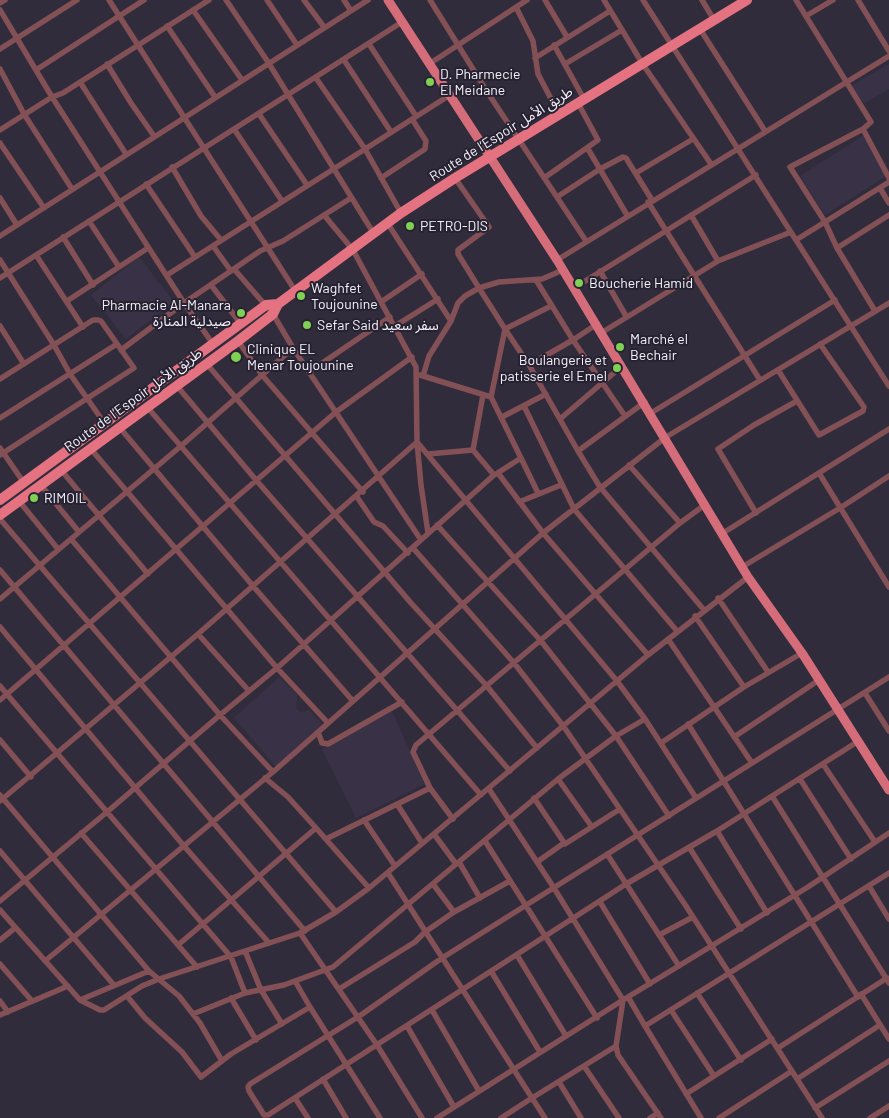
<!DOCTYPE html>
<meta charset="utf-8">
<style>
body{margin:0}
canvas{display:block;background:#312c3b}
</style>
<canvas width="889" height="1118"></canvas>
<script>
const ctx = document.querySelector('canvas').getContext('2d');
ctx.lineJoin = 'round';
function fill(path, color) { ctx.fillStyle = color; ctx.fill(path, 'evenodd'); }
const poly = rows => new Path2D(rows.map(r => 'M' + r).join(''));
function trace(path, color, width, dash) { ctx.strokeStyle = color; ctx.lineWidth = width; ctx.lineCap = dash ? 'butt' : 'round'; ctx.setLineDash(dash || []); ctx.stroke(path); }
function write(font, color, halo, rows, align = 'center') {
  ctx.font = font + ' Barlow,"Noto Sans Arabic",sans-serif'; ctx.lineWidth = 4; ctx.setLineDash([]); ctx.textBaseline = 'middle'; ctx.strokeStyle = halo; ctx.fillStyle = color; for (const [text, x, y, turn = 0] of rows) {
    ctx.save(); ctx.translate(x, y); ctx.rotate((+turn || 0) * Math.PI / 180); ctx.textAlign = isNaN(turn) ? turn : align; if (halo) ctx.strokeText(text, 0, 0); ctx.fillText(text, 0, 0); ctx.restore();
  }
}
const built = poly([
 [889,64,889,89,864,103,851,86],
 [866,134,889,170,889,174,825,215,800,176],
 [139,257,174,302,126,339,91,295],
 [279,677,297,695,296,708,300,712,309,710,324,726,277,768,234,718],
 [392,711,424,784,356,818,322,749]
]);
const minor = poly([
 [109,0,296,292],
 [226,0,268,62,374,234],
 [267,0,297,45],
 [304,0,324,27],
 [344,0,351,11],
 [430,0,486,90,586,241],
 [545,0,567,37],
 [604,0,642,63,711,164],
 [643,0,889,386],
 [702,0,714,20],
 [796,0,871,122,863,129,790,167,825,222,837,248,875,311],
 [858,0,889,51],
 [0,3,5,0],
 [516,7,533,41,538,74,559,114],
 [0,10,52,97,184,303,213,344],
 [193,10,242,80],
 [806,16,833,0],
 [167,26,215,97],
 [700,29,765,131],
 [369,44,416,116],
 [554,45,584,99],
 [0,49,77,0],
 [535,58,610,11],
 [344,60,391,132],
 [107,64,131,103,154,136],
 [429,64,527,0],
 [565,64,622,30],
 [0,69,24,114,72,189],
 [36,70,144,0],
 [316,78,365,149,401,213],
 [80,82,126,154],
 [259,114,307,185],
 [234,129,282,201],
 [863,129,889,178],
 [0,130,52,97,63,93,209,0],
 [0,143,44,208],
 [588,149,627,215],
 [172,167,201,216,221,240],
 [636,173,693,139],
 [381,178,425,149,426,141,412,119],
 [544,178,598,140,578,103],
 [146,184,195,257],
 [880,188,889,203],
 [557,197,600,169,623,157,626,158,652,200],
 [0,198,17,225],
 [648,202,760,380],
 [324,215,353,250,416,367,417,442,421,485,428,533],
 [691,215,718,261],
 [89,221,119,267],
 [388,224,451,321],
 [0,236,368,0],
 [63,237,93,285],
 [796,240,889,182],
 [213,246,231,271],
 [837,248,889,215],
 [36,255,83,327],
 [0,260,54,345,70,374,105,424],
 [557,260,889,56],
 [234,269,273,314,293,348,421,540],
 [600,271,626,316],
 [167,275,450,95],
 [0,278,402,22],
 [211,285,241,324],
 [574,288,756,175],
 [67,301,148,248],
 [381,302,422,274],
 [551,306,505,329,529,365,578,451],
 [597,324,573,340,625,416],
 [0,326,24,364],
 [395,326,438,299],
 [601,333,718,261,791,232],
 [238,341,262,375,363,492],
 [121,350,184,303,260,251,283,241,351,198],
 [206,363,411,603,486,685,537,748],
 [529,365,573,340,536,280],
 [778,370,819,435,863,411,864,407,820,344],
 [309,372,390,317],
 [420,375,491,397,521,458,496,474],
 [423,376,429,356,451,321,458,303,465,296,479,288,458,254,458,250,489,227,455,178],
 [0,379,93,320,98,320,101,321,134,368,0,455],
 [177,386,256,480,510,771],
 [491,397,505,329,479,288,499,282,542,279,563,270],
 [645,402,578,451,600,487,704,610],
 [524,406,574,509,677,631],
 [148,408,481,795],
 [651,413,835,300],
 [502,417,546,394],
 [0,418,117,344],
 [560,419,622,366],
 [120,428,253,586,352,700],
 [417,442,617,681,645,719,696,798],
 [0,448,24,483],
 [428,454,473,450,483,395],
 [521,458,538,493],
 [629,465,680,523],
 [61,470,148,574],
 [819,473,889,587],
 [40,484,79,532],
 [357,497,374,522,383,526,408,553],
 [19,501,58,549],
 [519,502,561,485],
 [756,513,718,449,754,425,797,401],
 [0,519,336,912],
 [437,525,541,641,616,736,669,816],
 [723,533,889,429],
 [71,539,220,715,277,668,90,448],
 [413,548,514,663,564,727,686,906,822,1118],
 [742,567,840,508,889,476],
 [0,570,305,931],
 [718,598,768,672],
 [0,599,181,446,293,348],
 [695,616,744,687,802,653],
 [0,627,184,846,269,943],
 [198,634,249,691],
 [668,639,752,763],
 [648,655,543,533,666,437,889,303],
 [0,686,107,812,220,715,273,772],
 [865,693,889,731],
 [0,700,336,412,412,357],
 [328,723,277,668,494,475,473,450],
 [688,724,858,997],
 [318,732,322,743,328,744,402,702],
 [734,737,819,680],
 [0,740,31,777],
 [857,742,717,831,626,884,268,1115,264,1115,249,1091,248,1087,250,1084,358,1017,442,958,889,677],
 [661,743,744,687],
 [823,764,875,842],
 [265,778,288,797,316,828],
 [558,779,592,827],
 [800,779,851,859],
 [430,788,413,752,416,745,680,523,706,504],
 [489,789,554,888,623,1000,616,1046,618,1055,661,1118],
 [0,795,149,971,179,996,200,1023,222,1061],
 [772,796,889,983],
 [534,798,565,844,620,809],
 [0,801,198,634,417,442],
 [397,804,422,843],
 [364,820,395,866],
 [717,831,767,913],
 [81,833,197,967],
 [434,834,456,864],
 [326,839,430,788,453,819],
 [485,841,597,1018],
 [689,847,741,929],
 [0,851,113,984],
 [607,854,679,966],
 [459,862,480,898],
 [537,862,564,843],
 [388,873,532,1098,616,1046],
 [433,884,454,912],
 [869,886,889,919],
 [0,901,107,812,231,957,245,993],
 [600,902,650,984],
 [0,910,80,1000,100,1010,104,1010,142,986,159,979,300,933,336,912,369,888,648,655,748,577],
 [300,933,377,1045,422,1118],
 [659,935,693,917],
 [0,940,15,928],
 [178,945,316,828,369,888],
 [245,951,261,990,282,1024],
 [517,955,566,1036],
 [45,961,273,772,543,533,498,473],
 [0,964,32,1001],
 [491,971,540,1052],
 [295,981,310,1007],
 [339,989,415,942,425,932,454,912,510,881],
 [697,993,741,1060],
 [861,994,889,1039],
 [127,996,145,1018,182,1052,201,1077,231,1054,310,1007,380,1118],
 [628,997,645,1026,889,873],
 [231,998,256,1040],
 [80,1000,149,971],
 [0,1001,8,1012],
 [432,1010,479,1091],
 [671,1010,714,1076],
 [193,1014,245,993,284,985,333,967,558,779,616,736,645,719],
 [0,1015,68,986],
 [407,1026,454,1107],
 [645,1026,701,1118],
 [778,1048,887,978],
 [584,1066,619,1118],
 [323,1079,346,1118],
 [797,1079,880,1025],
 [559,1082,581,1118],
 [686,1094,772,1039],
 [295,1098,308,1118],
 [815,1108,889,1061],
 [437,1118,623,1000,808,887,889,833],
 [501,1118,532,1098,545,1118],
 [650,1118,658,1113],
 [719,1118,792,1071],
 [870,1118,889,1106]
]);
const primary = poly([
 [388,0,557,260,748,577,802,653,889,790]
]);
const trunk = poly([
 [0,500,266,305,278,304],
 [0,515,238,341,273,314,278,304,401,213,455,178,747,0]
]);
const markers = [
 [430,82,5,"#7ed153"],
 [410,226,5,"#7ed153"],
 [579,283,5,"#7ed153"],
 [301,296,5,"#7ed153"],
 [241,313,5,"#7ed153"],
 [307,325,5,"#7ed153"],
 [620,347,5,"#7ed153"],
 [236,357,6,"#7ed153"],
 [617,368,5,"#7ed153"],
 [34,498,5,"#7ed153"]
];
const poiNames = [
 ["D. Pharmecie",440,74],
 ["El Meidane",440,90],
 ["PETRO-DIS",420,226],
 ["Boucherie Hamid",589,283],
 ["Waghfet",311,288],
 ["Toujounine",311,304],
 ["Pharmacie Al-Manara",231,305,"right"],
 ["صيدلية المنارة",231,321,"right"],
 ["Sefar Said سفر سعيد",317,325],
 ["Marché el",630,339],
 ["Bechair",630,355],
 ["Clinique EL",247,349],
 ["Menar Toujounine",247,365],
 ["Boulangerie et",607,360,"right"],
 ["patisserie el Emel",607,376,"right"],
 ["RIMOIL",44,498]
];
const streetNames = [
 ["Route de l’Espoir طريق الأمل",501,134,-32],
 ["Route de l’Espoir طريق الأمل",133,400,-36]
];
fill(built, '#393247');
trace(minor, '#835055', 5.5);
trace(primary, '#d46d79', 9);
trace(trunk, '#e47280', 10);
for (const [x, y, r, color] of markers) { const dot = new Path2D(); dot.arc(x, y, r, 0, 2 * Math.PI); ctx.fillStyle = color; ctx.fill(dot); trace(dot, '#272231', 2); }
write('14px', '#f5f2fc', '#272231', poiNames, 'left');
write('14px', '#f5f2fc', '#272231', streetNames);
</script>
